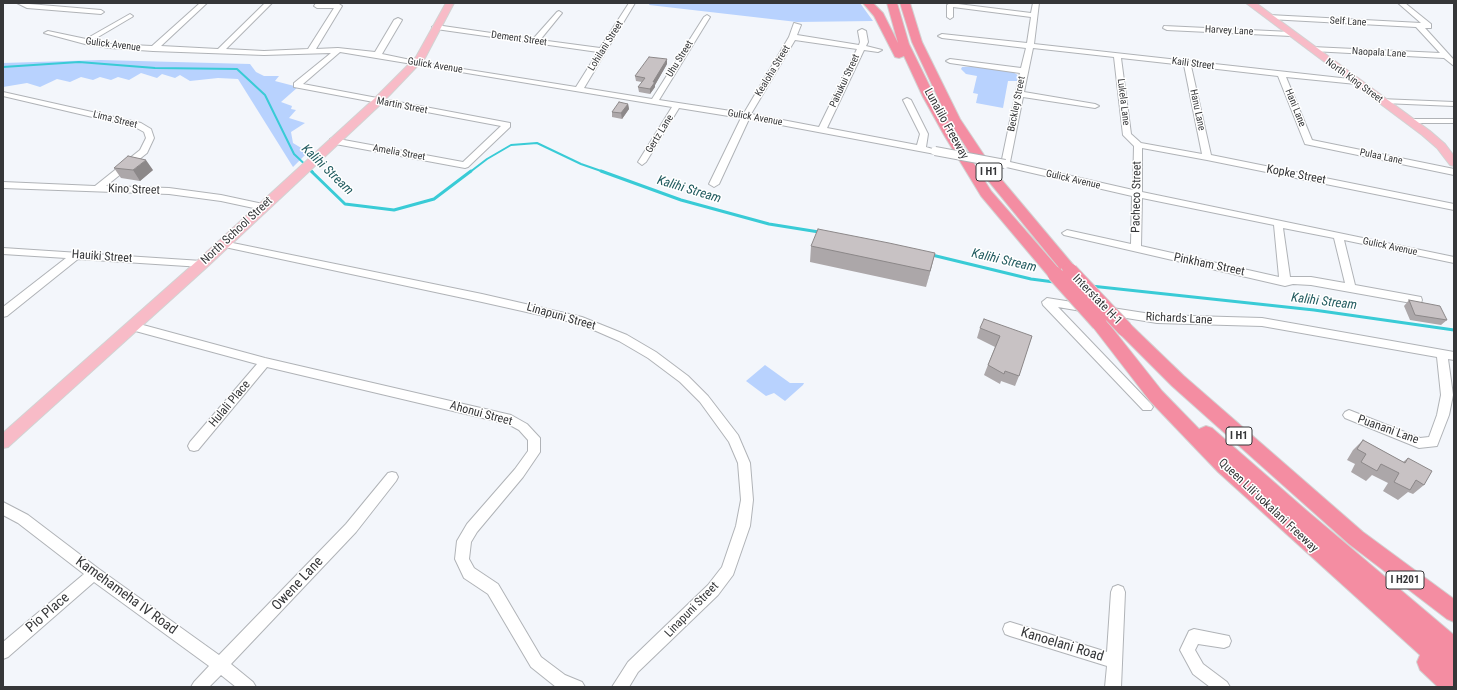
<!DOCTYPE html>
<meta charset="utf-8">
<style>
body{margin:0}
#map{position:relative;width:1457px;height:690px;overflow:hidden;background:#f3f6fb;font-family:"Roboto Condensed",sans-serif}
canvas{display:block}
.frame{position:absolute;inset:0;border:4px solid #353638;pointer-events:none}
</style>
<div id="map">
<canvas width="1457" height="690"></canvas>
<div class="frame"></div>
</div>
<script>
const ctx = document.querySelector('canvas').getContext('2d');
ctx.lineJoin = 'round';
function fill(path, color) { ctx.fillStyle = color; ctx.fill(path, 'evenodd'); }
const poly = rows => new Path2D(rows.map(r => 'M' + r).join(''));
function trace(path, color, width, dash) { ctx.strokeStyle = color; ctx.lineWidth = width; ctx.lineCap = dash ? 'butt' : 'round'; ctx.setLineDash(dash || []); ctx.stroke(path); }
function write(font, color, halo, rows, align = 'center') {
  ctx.font = font + ' "Roboto Condensed",sans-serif'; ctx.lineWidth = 3; ctx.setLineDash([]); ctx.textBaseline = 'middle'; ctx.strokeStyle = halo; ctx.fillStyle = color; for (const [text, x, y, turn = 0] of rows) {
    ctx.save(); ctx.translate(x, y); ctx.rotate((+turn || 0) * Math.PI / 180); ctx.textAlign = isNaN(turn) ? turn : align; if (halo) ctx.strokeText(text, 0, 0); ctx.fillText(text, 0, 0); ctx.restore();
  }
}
const green = poly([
 [650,3,860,3,873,21,797,22,649,5],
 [101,60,250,64,256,72,264,76,279,76,275,81,298,87,281,102,292,106,291,109,296,110,289,118,305,123,291,132,293,143,308,152,293,167,238,79,218,78,190,81,180,75,175,78,162,74,157,78,141,73,129,80,118,77,111,80,100,77,93,80,81,77,70,82,57,79,40,87,27,83,3,87,3,63],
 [978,66,1013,72,1019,76,1017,81,1008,81,1003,108,976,103,978,94,973,93,977,76,966,74,961,69,962,67],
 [765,365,790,383,804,383,803,385,785,401,774,393,766,396,746,381]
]);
const streamFar1 = poly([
 [3,67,79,62,155,68,237,69,265,95,294,154,313,172],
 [470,172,487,159,511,145,537,143,581,164,604,172]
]);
const stream = poly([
 [311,171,345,204,394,210,434,199,471,171],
 [601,171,681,200,769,224,819,232],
 [932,255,1031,279,1054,282],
 [1091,286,1314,310,1454,330]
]);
const minor = poly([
 [17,3,101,10,104,12,101,14,27,8,17,3],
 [200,3,207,3,161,46,218,49,265,3,272,3,226,49,264,51,308,49,334,8,317,8,314,6,316,3,339,4,342,6,316,49,338,48,375,52,394,20,398,18,402,20,382,54,425,63,576,87,598,52,436,29,432,27,436,25,533,39,557,12,559,11,562,13,540,40,600,48,629,3,635,3,584,88,652,99,704,17,707,15,710,17,659,100,744,113,789,37,794,23,801,25,797,35,859,45,860,42,858,31,862,29,866,31,868,42,866,46,882,50,878,52,864,50,827,128,917,145,920,134,903,100,907,98,911,100,928,134,926,147,939,151,935,154,749,119,719,184,714,187,709,184,741,118,679,108,646,162,642,165,638,162,672,107,340,52,303,84,510,123,510,127,468,167,465,168,330,143,330,139,333,138,463,162,501,126,294,87,294,83,331,53,264,55,153,51,110,48,85,44,44,33,48,31,86,39,130,14,133,16,132,17,93,40,110,44,152,46,200,3],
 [795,40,857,49,819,127,751,114,795,40],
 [950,3,1031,13,1033,3,1039,3,1034,44,1359,80,1359,84,1356,84,1286,77,1312,140,1454,169,1454,175,1305,144,1278,76,1191,66,1211,155,1454,204,1454,210,1207,160,1142,148,1142,192,1454,257,1454,263,1344,240,1355,285,1421,297,1422,300,1421,303,1417,304,1311,285,1293,284,1285,286,1064,235,1062,233,1067,230,1131,244,1132,196,1002,166,1001,164,1020,73,950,63,946,61,950,59,1021,68,1026,48,942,38,938,36,942,34,1027,43,1031,17,953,7,953,17,950,19,947,17,947,5,950,3],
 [1033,48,1114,57,1123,135,1134,146,1133,190,1010,162,1023,97,1095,108,1099,106,1095,104,1024,92,1033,48],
 [1121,58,1184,65,1202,154,1141,143,1131,134,1121,58],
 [1142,198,1274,225,1279,277,1141,246,1142,198],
 [1283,228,1334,238,1345,283,1311,277,1290,277,1283,228],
 [1398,3,1405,3,1431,24,1431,28,1425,28,1454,60,1454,66,1444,58,1312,51,1308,49,1312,47,1440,53,1416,27,1269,19,1266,17,1269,15,1421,23,1398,3],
 [1164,26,1291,32,1295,34,1291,36,1167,30,1163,28,1164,26],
 [3,92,141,123,151,129,154,138,147,153,106,186,169,188,221,195,263,204,268,207,263,210,221,201,169,194,3,188,3,182,95,186,140,150,146,138,144,132,135,127,3,96,3,92],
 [1380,99,1454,102,1454,106,1383,103,1380,103,1380,99],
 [1407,119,1454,119,1454,123,1407,123,1407,119],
 [223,241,482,294,582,317,627,335,656,352,688,376,708,396,738,435,750,463,753,500,750,526,733,575,718,595,638,672,629,687,612,687,628,662,708,585,722,567,736,526,741,500,738,463,729,442,700,402,680,382,648,358,619,341,580,324,482,302,220,246,218,244,223,241],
 [3,248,202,261,207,264,202,267,78,259,7,316,3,317,3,307,66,258,3,254,3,248],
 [1047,298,1091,305,1092,308,1091,311,1087,312,1058,307,1151,404,1153,407,1151,410,1143,410,1043,305,1042,302,1047,298],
 [1106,307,1157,315,1262,318,1454,352,1454,360,1448,359,1453,395,1449,415,1437,446,1419,448,1345,418,1343,415,1345,412,1349,410,1420,438,1429,437,1437,415,1441,395,1437,357,1262,326,1157,323,1102,314,1101,311,1102,308,1106,307],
 [132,322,265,358,511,415,527,424,540,438,540,452,523,477,477,532,471,542,469,559,474,568,498,584,541,657,565,675,582,682,585,687,556,687,531,667,488,594,464,578,455,559,457,541,467,524,515,469,528,451,528,440,519,430,508,424,267,367,198,450,194,451,190,450,188,446,190,442,257,364,128,329,127,326,132,322],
 [392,472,396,473,398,477,396,481,356,532,231,664,253,682,256,687,236,687,221,675,209,687,191,687,194,682,209,666,94,582,8,657,3,659,3,642,84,574,18,523,3,515,3,502,28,515,99,569,219,655,346,524,388,473,392,472],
 [1118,585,1123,587,1125,592,1121,687,1105,687,1107,666,1010,636,1005,634,1003,629,1005,624,1010,622,1107,652,1111,592,1113,587,1118,585],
 [1194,629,1229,636,1231,641,1229,646,1224,648,1198,644,1195,650,1203,664,1227,682,1230,687,1210,687,1193,674,1180,650,1189,631,1194,629]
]);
const major = poly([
 [446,3,454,3,425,58,382,103,207,267,8,447,3,448,3,433,197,261,374,99,416,57,446,3],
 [1246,3,1256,3,1430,131,1445,144,1454,156,1454,166,1450,165,1437,148,1422,135,1246,3]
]);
const highway = poly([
 [863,3,873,3,883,13,898,43,887,3,897,3,909,44,935,97,956,135,991,191,1060,270,1062,274,1060,278,1055,279,1050,278,981,196,944,135,923,97,904,56,899,58,895,57,874,16,863,3],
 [900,3,910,3,922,42,960,119,996,173,1075,267,1077,271,1075,275,1070,276,1065,275,986,178,948,119,912,42,900,3],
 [1099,317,1105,319,1162,391,1199,429,1206,426,1212,428,1306,510,1454,635,1454,687,1438,687,1420,670,1417,662,1420,655,1218,472,1150,401,1093,327,1091,323,1093,319,1099,317],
 [1125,323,1131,325,1184,376,1363,532,1454,599,1454,622,1447,619,1349,544,1172,386,1119,333,1117,329,1119,325,1125,323]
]);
const minorBridge = poly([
 [935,151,1005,164]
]);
const highwayBridge = poly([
 [1070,271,1125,329],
 [1055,274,1099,323]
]);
const wall = poly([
 [667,64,655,85,655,87,650,94,639,92,638,87,642,82,636,81,635,76],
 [628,104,629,109,622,119,612,117,612,112],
 [114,168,153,170,140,181,121,178],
 [811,246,935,253,926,287,810,262],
 [1409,300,1447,320,1441,325,1410,320,1404,306],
 [980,328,1032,336,1019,376,1015,386,1001,381,1000,384,984,375,995,347,977,338],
 [1363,440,1403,462,1408,458,1424,485,1413,494,1408,492,1398,500,1383,491,1388,483,1372,475,1366,481,1351,472,1355,464,1347,460,1353,450]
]);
const shadedWall = poly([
 [667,59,667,64,655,85,655,87,650,94,650,89,653,82],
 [628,104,629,109,622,119,621,113],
 [146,160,153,170,140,181,133,170],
 [935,253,931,269,926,287,930,271]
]);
const building = poly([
 [649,57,667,59,653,82,655,82,650,89,638,87,645,78,635,76,649,57],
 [619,102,628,104,621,113,612,112,619,102],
 [128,156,146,160,133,170,114,168,128,156],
 [818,229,889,243,935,253,930,271,811,246,818,229],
 [1409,300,1440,306,1447,320,1415,315,1409,300],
 [984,319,1032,336,1019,376,1005,371,1004,374,988,365,1000,336,980,328,984,319],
 [1363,440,1405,463,1408,458,1432,471,1424,485,1416,480,1410,490,1394,482,1399,473,1381,464,1377,471,1361,462,1366,454,1357,449,1363,440]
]);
const farStreetnames = [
 ["Self Lane",1348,22,3],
 ["Harvey Lane",1229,31,3],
 ["Dement Street",519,39,8],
 ["Gulick Avenue",113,45,7],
 ["Lohilani Street",606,46,-58],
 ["Naopala Lane",1379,53,3],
 ["Uhu Street",680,59,-58],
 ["Kaili Street",1193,64,7],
 ["Gulick Avenue",435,66,9],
 ["Kealoha Street",773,71,-59],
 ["Pahukui Street",845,81,-65],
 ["North King Street",1354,81,36],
 ["Lukela Lane",1123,102,83],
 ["Beckley Street",1017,104,-79],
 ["Martin Street",402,106,11],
 ["Hani Lane",1295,108,68],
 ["Hanu Lane",1197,110,78],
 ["Gulick Avenue",755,118,10],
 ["Lima Street",115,120,14],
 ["Gertz Lane",660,134,-58],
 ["Amelia Street",399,153,10],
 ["Pulaa Lane",1381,157,12],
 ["Gulick Avenue",1073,180,13],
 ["Gulick Avenue",1390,247,12]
];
const shields = [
 [989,172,26],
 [1239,436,26],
 [1405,580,38]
];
const shieldNames = [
 ["I H1",989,172],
 ["I H1",1239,436],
 ["I H201",1405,580]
];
const streetNames = [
 ["Lunalilo Freeway",946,124,61],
 ["Kopke Street",1296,175,11],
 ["Kino Street",134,190,2],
 ["Pacheco Street",1137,197,-89],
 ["North School Street",237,231,-43],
 ["Hauiki Street",102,257,4],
 ["Pinkham Street",1209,265,12],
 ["Interstate H-1",1097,300,46],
 ["Linapuni Street",561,317,16],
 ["Richards Lane",1179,319,3],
 ["Hulali Place",230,404,-50],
 ["Ahonui Street",481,414,15],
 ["Puanani Lane",1388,430,20],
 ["Queen Liliʻuokalani Freeway",1268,506,43],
 ["Linapuni Street",692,610,-46]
];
const waterNames = [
 ["Kalihi Stream",327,170,44],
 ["Kalihi Stream",689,190,17],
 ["Kalihi Stream",1004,261,13],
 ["Kalihi Stream",1324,302,7]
];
const nearStreetnames = [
 ["Owene Lane",298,584,-47],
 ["Kamehameha IV Road",126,596,36],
 ["Pio Place",48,613,-41],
 ["Kanoelani Road",1062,645,17]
];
fill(green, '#b8d2fe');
trace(streamFar1, '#39cbd6', 2);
trace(stream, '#39cbd6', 3);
trace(minor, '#b0b3b7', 2);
trace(major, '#d3d3d3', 2);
trace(highway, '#d3d3d3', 2);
fill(minor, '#fff');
fill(major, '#f8bbc7');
fill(highway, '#f48da2');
trace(minorBridge, '#b0b3b7', 10, []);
trace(highwayBridge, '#d3d3d3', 17, []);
trace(minorBridge, '#fff', 8);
trace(highwayBridge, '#f48da2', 15);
fill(wall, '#aca7a9');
fill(shadedWall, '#8c8889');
fill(building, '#c8c2c4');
trace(building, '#8c8889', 1);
write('10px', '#353638', '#fff', farStreetnames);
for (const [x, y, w] of shields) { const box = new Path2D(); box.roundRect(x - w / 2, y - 9, w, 18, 3); ctx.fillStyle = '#fff'; ctx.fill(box); trace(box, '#353638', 1); }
write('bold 11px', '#353638', null, shieldNames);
write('12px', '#353638', '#fff', streetNames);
write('italic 13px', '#215b5f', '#fff', waterNames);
write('14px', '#353638', '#fff', nearStreetnames);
</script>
